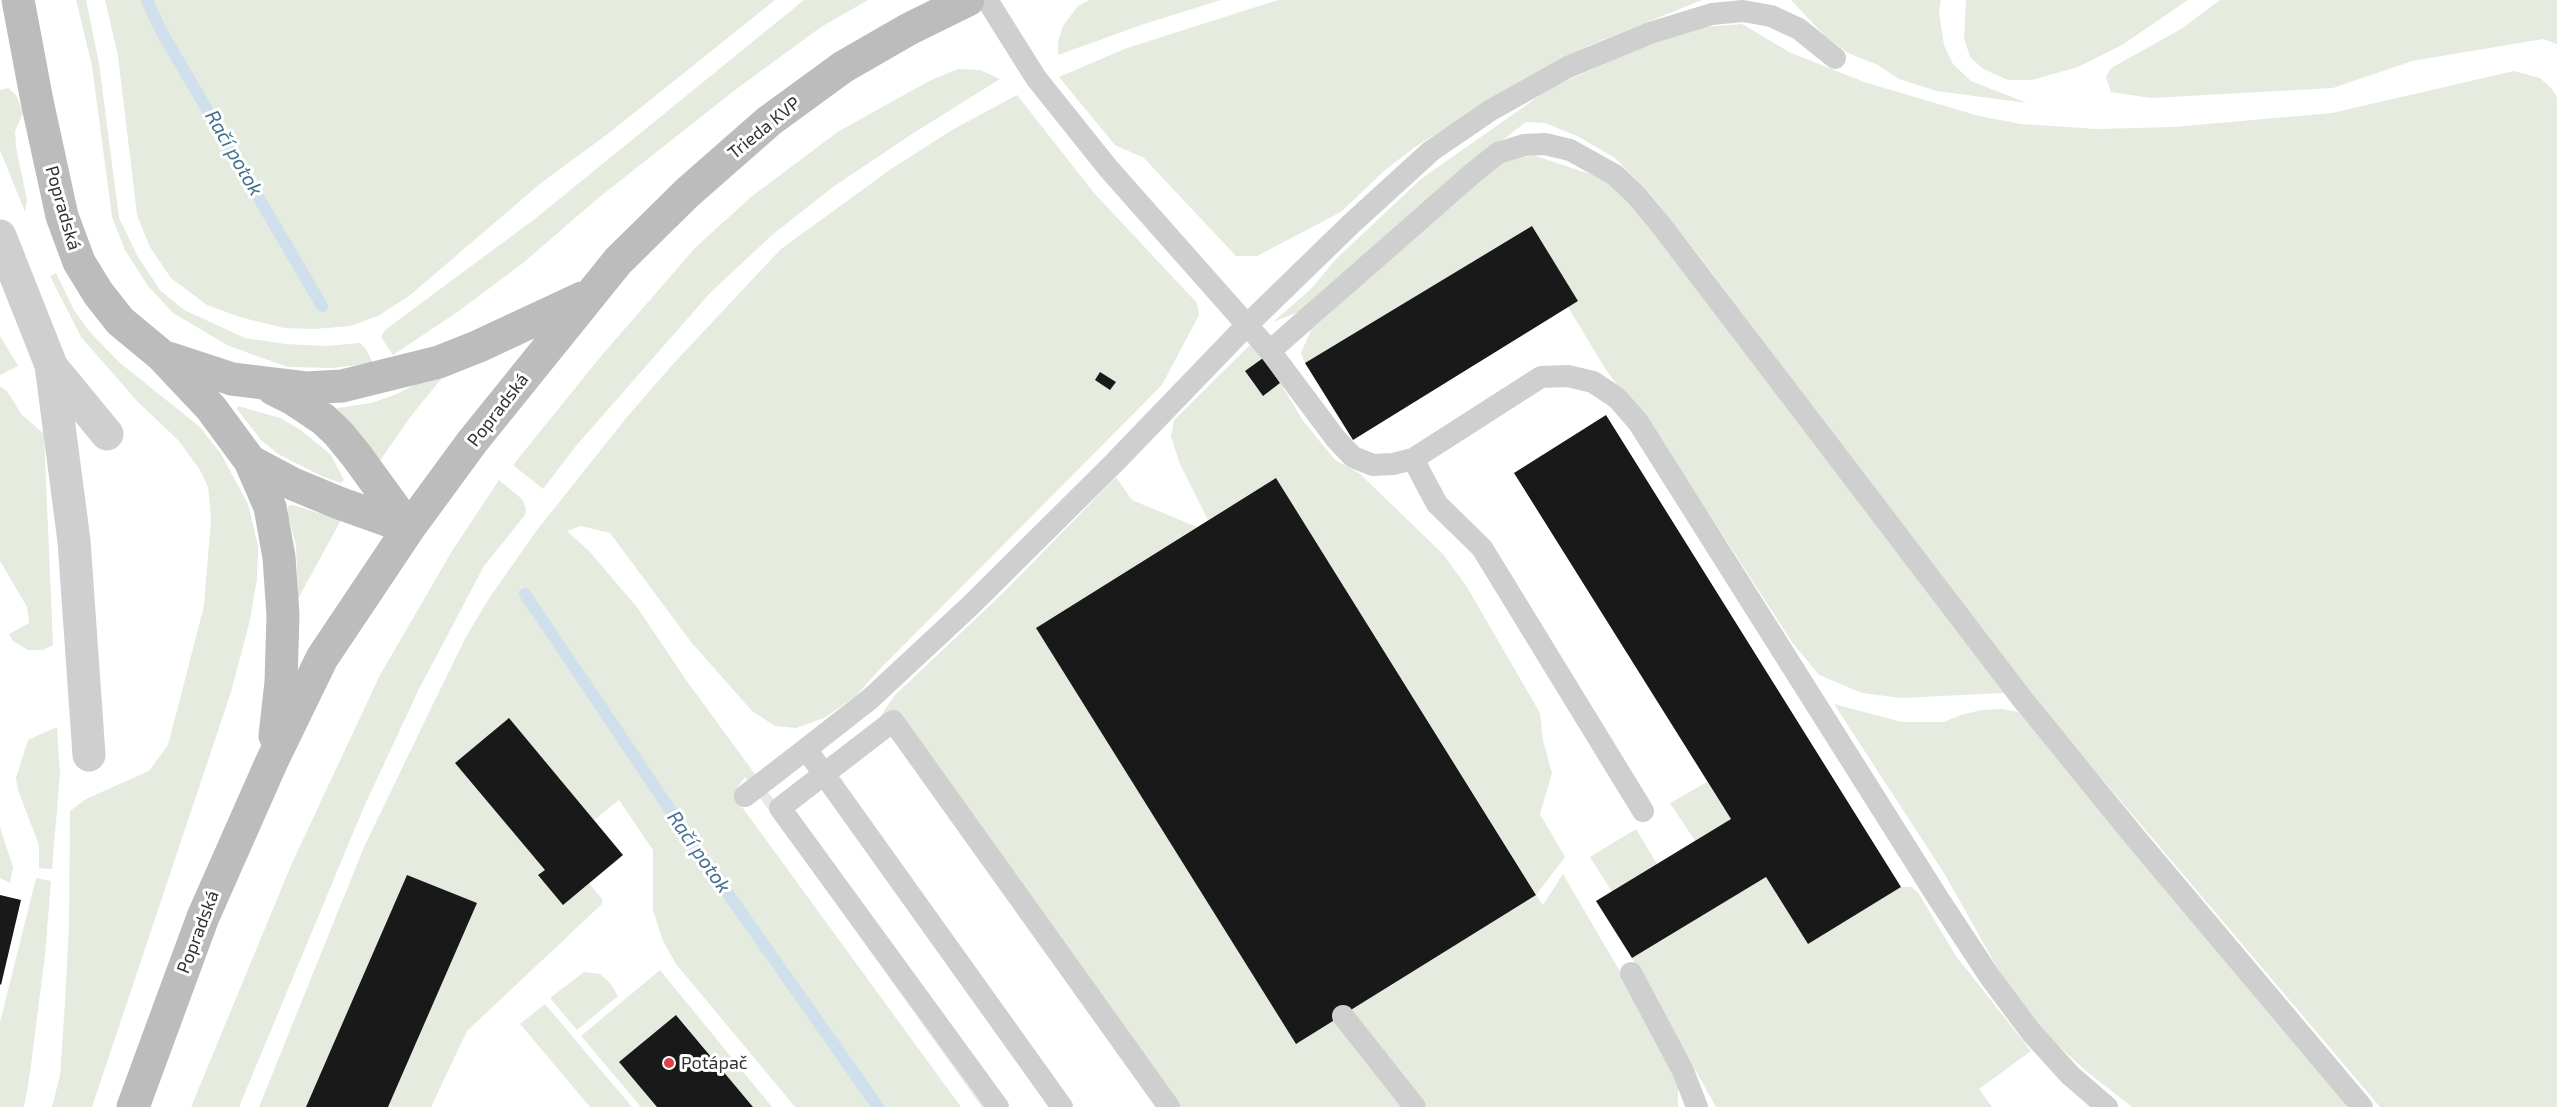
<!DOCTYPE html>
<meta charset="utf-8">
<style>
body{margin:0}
canvas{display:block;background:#fff}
</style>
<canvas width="2557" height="1107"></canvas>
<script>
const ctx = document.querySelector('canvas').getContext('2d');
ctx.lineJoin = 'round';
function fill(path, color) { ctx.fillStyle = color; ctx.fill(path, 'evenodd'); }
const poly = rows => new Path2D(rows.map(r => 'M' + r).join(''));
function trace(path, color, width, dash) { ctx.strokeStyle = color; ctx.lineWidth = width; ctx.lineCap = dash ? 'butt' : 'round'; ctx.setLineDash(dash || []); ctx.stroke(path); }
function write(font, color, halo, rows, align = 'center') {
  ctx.font = font + ' "Exo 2",sans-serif'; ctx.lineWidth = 6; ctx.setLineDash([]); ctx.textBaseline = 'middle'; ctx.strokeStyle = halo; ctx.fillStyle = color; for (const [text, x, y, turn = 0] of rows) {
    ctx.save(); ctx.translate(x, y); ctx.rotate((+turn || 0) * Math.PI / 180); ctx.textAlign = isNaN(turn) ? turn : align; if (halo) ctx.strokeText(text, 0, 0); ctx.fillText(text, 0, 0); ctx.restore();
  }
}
const green = poly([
 [76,0,86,0,99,63,119,218,137,255,160,290,184,310,245,338,285,344,326,346,360,343,366,349,373,363,332,368,288,367,251,354,227,345,173,313,148,286,125,250,112,217,92,66],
 [105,0,775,0,609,133,541,183,409,296,378,316,350,326,314,329,284,328,243,318,207,305,171,278,150,247,137,215,118,56],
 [804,0,868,0,821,27,735,90,597,199,523,263,459,311,393,355,381,337,385,330,536,218],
 [1090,0,1221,0,1144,24,1058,55,1058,41,1063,26,1078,6],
 [1278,0,1702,0,1588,46,1487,102,1415,147,1384,171,1341,212,1257,256,1236,256,1144,158,1115,145,1059,77,1127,48],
 [1791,0,1941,0,1939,12,1944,45,1953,64,1971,81,2027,103,1937,91,1899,79,1878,65,1848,53,1824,35],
 [1966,0,2188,0,2122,45,2078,67,2032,80,2008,80,1983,69,1970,57,1964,38],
 [2220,0,2557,0,2557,44,2543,39,2412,61,2333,88,2151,98,2111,92,2106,77,2111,68,2181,29],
 [1742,24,1789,52,1864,82,1979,116,2021,124,2097,129,2173,127,2332,113,2514,71,2540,78,2552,89,2557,97,2557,1107,2380,1107,2027,690,1700,257,1649,192,1615,158,1579,137,1545,123,1526,122,1457,175,1301,311,1273,322,1311,289,1336,259,1421,179,1552,87,1657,41,1704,27],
 [958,69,980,70,1000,79,912,134,833,187,772,235,710,293,576,446,543,489,513,465,602,355,696,247,751,197,839,131,929,81],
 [8,88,16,95,23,113,15,131,16,147,27,200,25,212,0,150,0,90],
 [1017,95,1094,193,1197,303,1199,315,1162,385,878,671,856,696,824,718,796,728,775,726,752,711,691,642,610,533,581,526,567,531,589,551,637,607,686,680,999,1107,982,1107,745,777,737,788,742,807,961,1107,795,1107,676,964,663,941,653,910,653,850,619,800,594,820,509,718,456,763,589,883,602,899,602,904,467,1031,431,1107,259,1107,364,847,435,700,467,635,490,597,537,530,627,417,673,364,781,249,891,169,952,130],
 [1536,156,1593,175,1617,188,1642,214,2004,693,1901,698,1862,693,1819,675,1792,642,1678,466,1606,370,1568,307,1578,301,1532,226,1305,363,1301,353,1311,330,1491,169,1513,157],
 [56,273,74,310,89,331,120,363,200,427,221,454,248,504,258,546,257,579,250,620,231,692,92,1107,52,1107,60,1075,65,1003,69,925,70,811,86,799,149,771,168,745,204,606,211,518,208,487,200,470,179,441,138,402,81,337,50,276],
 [0,336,18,366,0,375],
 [1250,345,1263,358,1245,371,1262,395,1280,383,1304,422,1335,460,1359,473,1443,554,1467,587,1540,713,1543,740,1552,773,1540,814,1565,857,1536,895,1543,905,1563,874,1625,980,1678,1080,1678,1107,1427,1107,1351,1010,1536,894,1276,478,1208,520,1179,462,1171,436,1174,420],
 [441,371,446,373,411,416,379,462,332,409,371,403,397,394],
 [0,386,7,391,22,415,44,434,53,645,43,650,28,650,13,641,9,634,29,623,27,607,0,561],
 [238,406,280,418,301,430,331,455,344,480,341,483,324,477,278,454,261,440,237,409],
 [1116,477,1132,500,1197,527,1036,628,1296,1044,1335,1020,1406,1107,1169,1107,880,717,894,696,1005,591],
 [499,480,522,499,526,508,525,515,484,566,418,691,363,809,239,1107,191,1107,292,863,380,675,452,551],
 [293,505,341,520,298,599,296,544,288,516,288,506],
 [1834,704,1902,722,1944,722,1961,715,1981,710,2002,709,2018,712,2348,1107,2132,1107,2086,1071,2047,1035,2003,978,1944,873],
 [57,727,60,774,52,869,39,868,39,845,18,790,16,778,28,740],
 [1707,782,1731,819,1695,841,1670,803],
 [0,827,13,867,10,883,0,878],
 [1636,829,1657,864,1612,892,1590,857],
 [1766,877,1808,944,1901,887,1912,887,1919,894,1956,956,2031,1051,1979,1089,1992,1107,1716,1107,1632,958],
 [36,878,51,881,45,955,29,1080,24,1107,0,1107,0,1022],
 [660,970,772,1107,753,1107,677,1015,620,1062,657,1107,641,1107,581,1036],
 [584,972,600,974,610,983,618,996,577,1030,550,998],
 [545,1004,632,1107,590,1107,520,1024]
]);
const stream = poly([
 [147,0,160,29,322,306],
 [525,594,698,851,878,1107]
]);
const building = poly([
 [1532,226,1578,301,1353,440,1305,363],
 [1263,358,1280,383,1263,396,1245,371],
 [1100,372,1116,382,1110,390,1095,380],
 [1606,415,1901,887,1808,944,1766,877,1632,958,1596,901,1731,819,1514,473],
 [1276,478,1536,895,1296,1044,1036,628],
 [509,718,623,855,563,905,538,875,545,870,455,763],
 [407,875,477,903,388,1107,306,1107],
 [0,895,21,900,1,985,0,984],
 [676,1015,753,1107,657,1107,619,1062]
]);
const lane = poly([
 [987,0,1036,78,1108,168,1270,351,1336,439,1353,457,1373,465,1393,464,1413,459],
 [1270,351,1473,173,1498,153,1524,145,1545,144,1570,150,1615,175,1637,196,1661,225,2023,700,2139,842,2362,1107],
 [745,796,806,749],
 [1643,811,1482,548,1437,504,1413,459,1541,377,1568,376,1593,382,1617,398,1638,422,1938,898,1990,977,2031,1032,2070,1075,2107,1107],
 [1631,973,1683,1071,1697,1107],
 [1343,1016,1415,1107],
 [998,1107,780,808,893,721,1169,1107],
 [1062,1107,806,749,870,699,970,606,1116,461,1247,325,1351,224,1431,151,1491,110,1568,67,1650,33,1712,14,1743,11,1771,16,1799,29,1835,58]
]);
const street = poly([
 [0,236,51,365,74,541,89,755],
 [51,366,107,434]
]);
const secondary = poly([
 [18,0,37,101,62,216,79,262,98,293,120,321,161,355,211,408,250,461,270,507,279,557,283,615,281,682,275,736],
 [168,358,232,379,306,388,342,386,439,362,479,346,582,298],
 [273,389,293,399,323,419,338,433,356,455,409,528],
 [250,461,293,484,339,503,409,528],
 [133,1107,203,917,272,761,322,658,409,528,472,442,618,261,687,193,769,121,843,67,909,29,968,0]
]);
const markers = [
 [669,1063,6,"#dd4049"]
];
const streetNames = [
 ["Trieda KVP",764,128,-39],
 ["Popradská",63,208,74],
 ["Popradská",498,410,-52],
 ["Popradská",198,932,-69]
];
const poiNames = [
 ["Potápač",681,1063]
];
const waterNames = [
 ["Račí potok",234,153,60],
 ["Račí potok",699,852,55]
];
fill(green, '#e5ebde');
trace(stream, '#cfe0ec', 12);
fill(building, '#191919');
trace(lane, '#cfcfcf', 22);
trace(street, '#cfcfcf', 33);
trace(secondary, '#bcbcbc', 33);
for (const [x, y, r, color] of markers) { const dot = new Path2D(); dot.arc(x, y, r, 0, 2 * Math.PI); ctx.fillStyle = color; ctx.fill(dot); trace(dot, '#fff', 2); }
write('18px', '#323232', '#fff', streetNames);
write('18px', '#323232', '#fff', poiNames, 'left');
write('italic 20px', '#437291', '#fff', waterNames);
</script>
